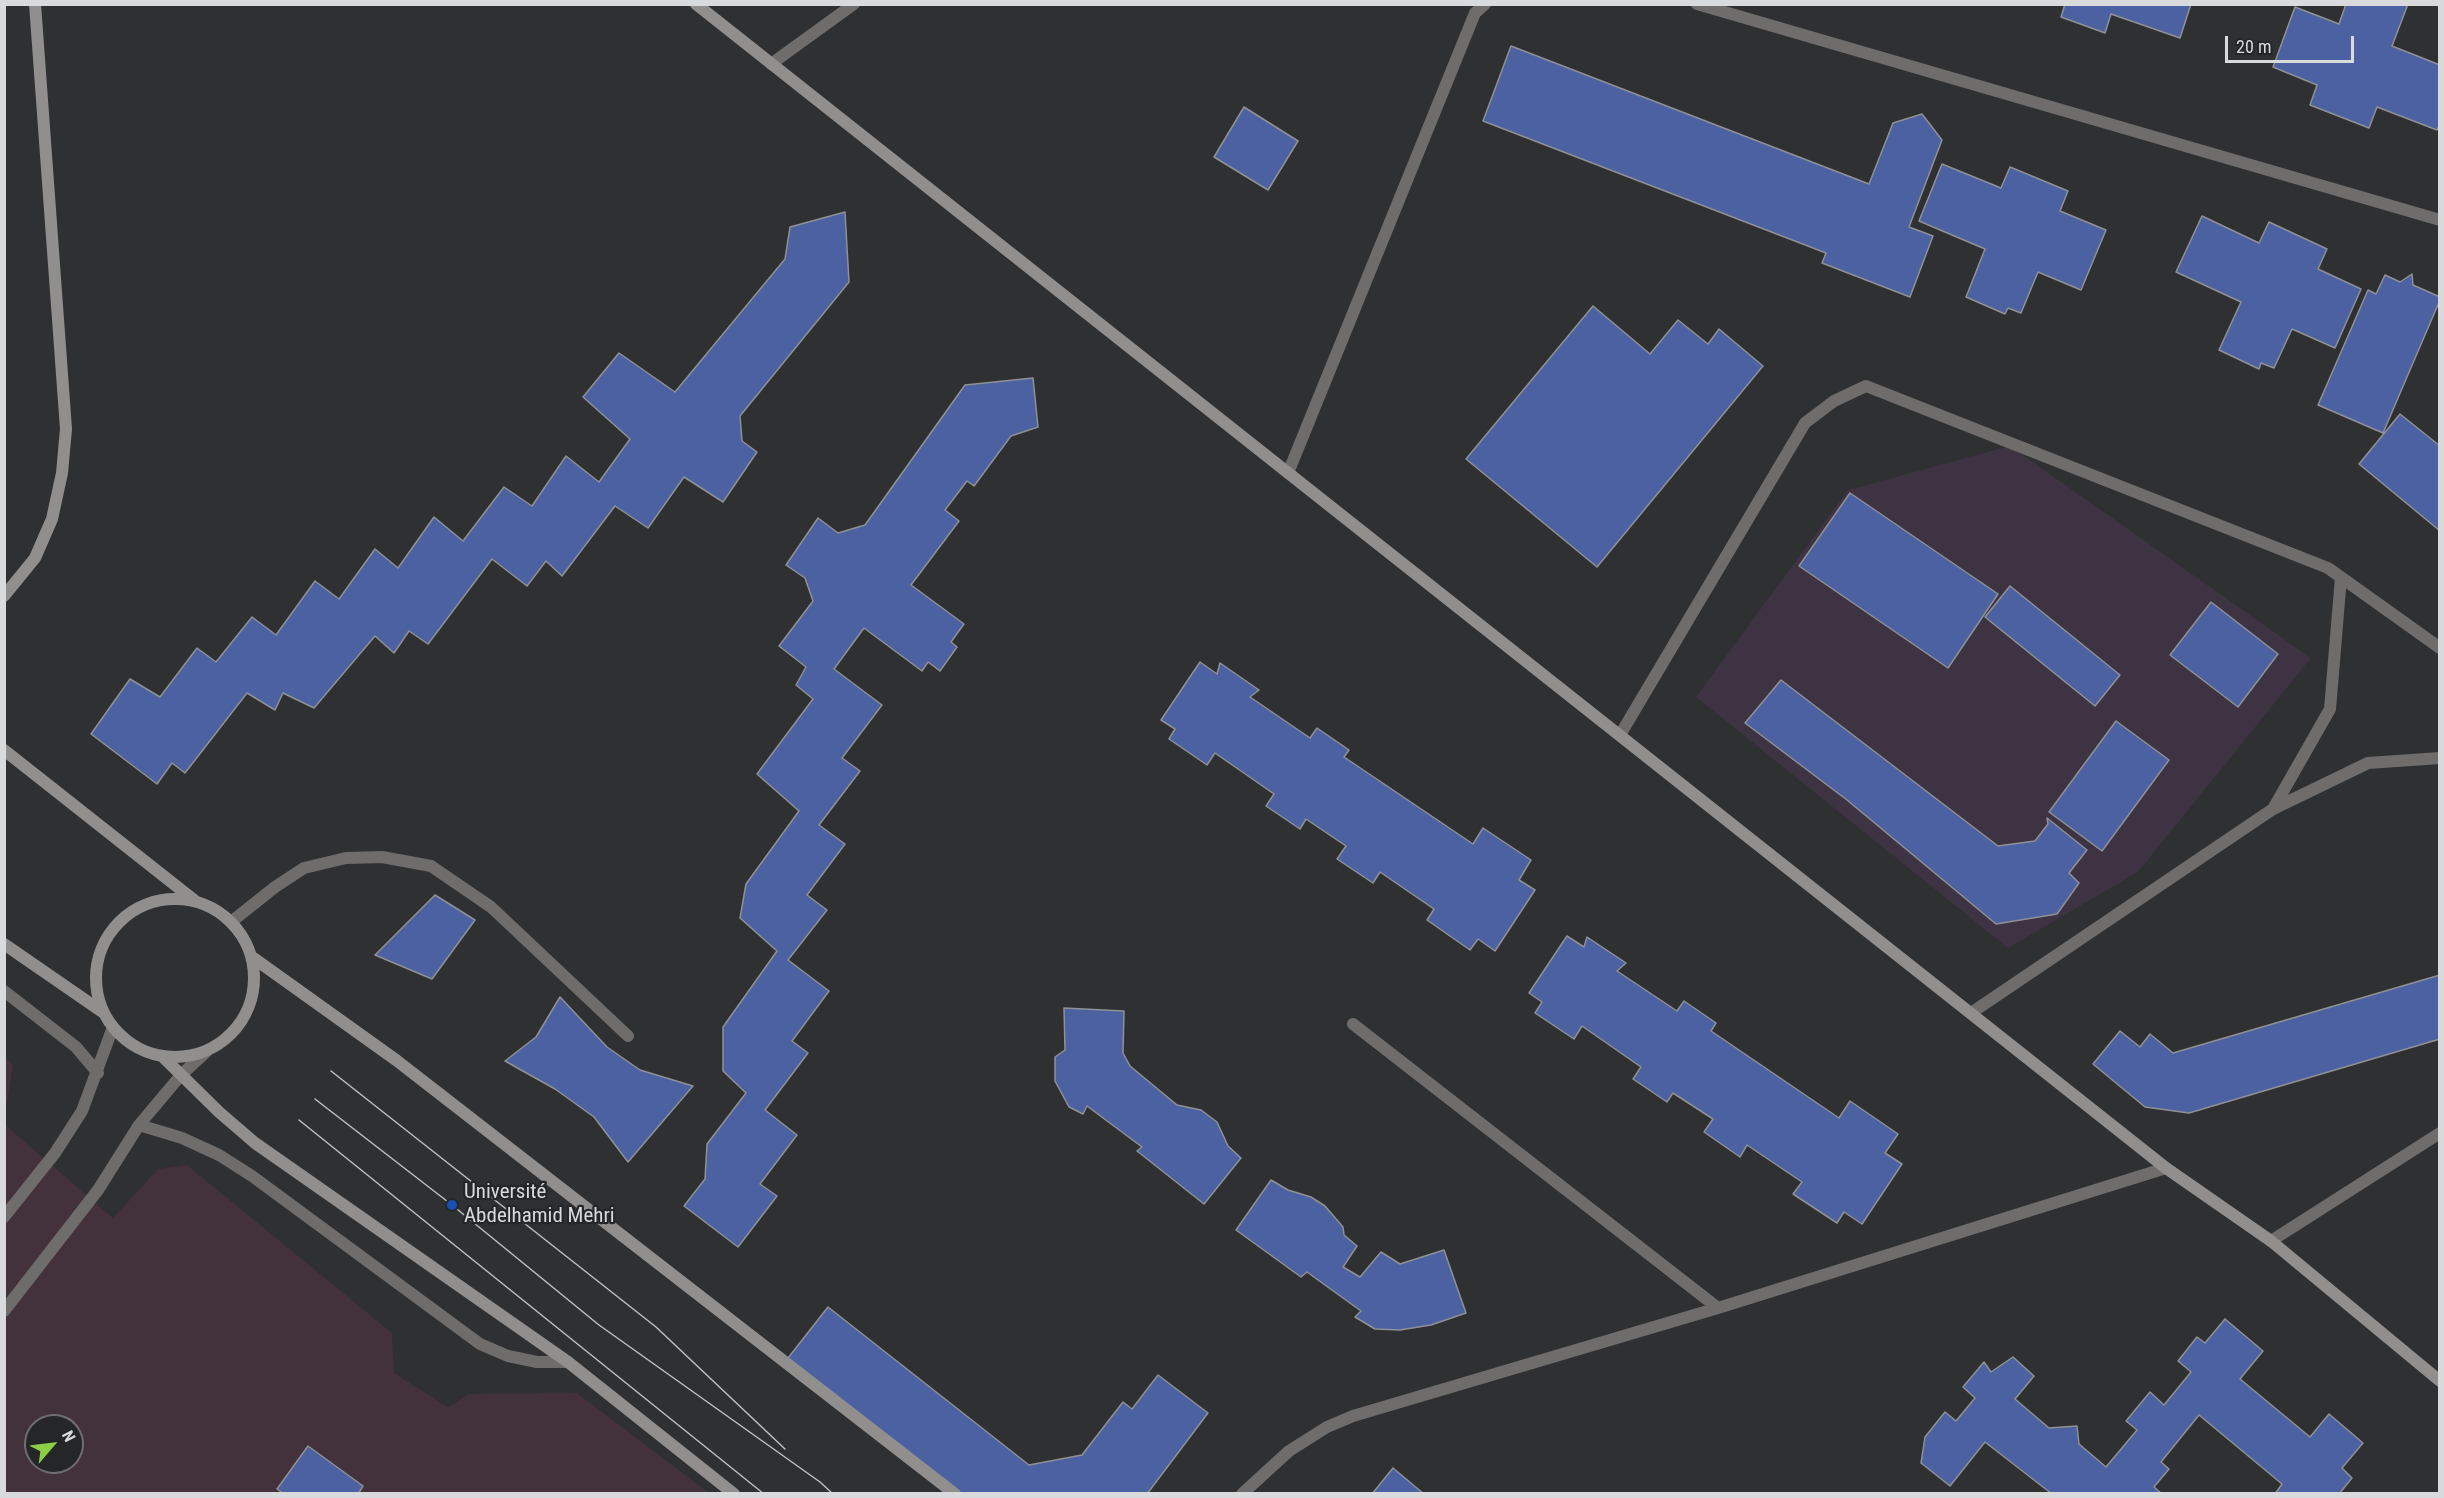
<!DOCTYPE html>
<meta charset="utf-8">
<style>
body{margin:0}
#map{position:relative;width:2444px;height:1498px;overflow:hidden;background:#2f3032;font-family:"Roboto Condensed",sans-serif}
canvas{display:block}
.frame{position:absolute;inset:0;border:6px solid #d9dadb;pointer-events:none}
.north{position:absolute;left:24px;top:1414px;width:60px;height:60px;box-sizing:border-box;background:#252628;border:2px solid #6d6e70;border-radius:50%;rotate:62deg;font-size:16px;font-weight:700;line-height:24px;text-align:center;color:#d9dadb}
.north::after{content:'';display:block;margin:auto;width:21px;height:27px;background:#8cce45;clip-path:polygon(50% 0,100% 100%,50% 72%,0 100%)}
.scale{position:absolute;left:2225px;top:36px;width:129px;height:27px;box-sizing:border-box;border:3px solid #d9dadb;border-top:0;padding-left:8px;font-size:18px;line-height:21px;white-space:nowrap;color:#d9dadb;-webkit-text-stroke:4px #252628;paint-order:stroke}
</style>
<div id="map">
<canvas width="2444" height="1498"></canvas>
<div class="frame"></div>
<div class="north">N</div>
<div class="scale">20 m</div>
</div>
<script>
const ctx = document.querySelector('canvas').getContext('2d');
ctx.lineJoin = 'round';
function fill(path, color) { ctx.fillStyle = color; ctx.fill(path, 'evenodd'); }
const poly = rows => new Path2D(rows.map(r => 'M' + r).join(''));
function trace(path, color, width, dash) { ctx.strokeStyle = color; ctx.lineWidth = width; ctx.lineCap = dash ? 'butt' : 'round'; ctx.setLineDash(dash || []); ctx.stroke(path); }
function write(font, color, halo, rows, align = 'center') {
  ctx.font = font + ' "Roboto Condensed",sans-serif'; ctx.lineWidth = 4.5; ctx.setLineDash([]); ctx.textBaseline = 'middle'; ctx.strokeStyle = halo; ctx.fillStyle = color; for (const [text, x, y, turn = 0] of rows) {
    ctx.save(); ctx.translate(x, y); ctx.rotate((+turn || 0) * Math.PI / 180); ctx.textAlign = isNaN(turn) ? turn : align; if (halo) ctx.strokeText(text, 0, 0); ctx.fillText(text, 0, 0); ctx.restore();
  }
}
const commercial = poly([
 [2010,446,2311,658,2138,872,2008,948,1696,697,1848,490]
]);
const education = poly([
 [5,1057,13,1065,5,1115],
 [4,1124,113,1218,158,1169,187,1165,392,1333,394,1373,448,1407,469,1394,577,1393,709,1493,5,1493],
 [36,1426,72,1426,72,1462,36,1462]
]);
const building = poly([
 [2065,4,2191,4,2180,38,2111,14,2105,33,2061,17,2065,4],
 [2346,4,2408,4,2392,46,2440,65,2440,123,2437,130,2377,107,2369,128,2310,105,2317,85,2273,67,2295,7,2339,24,2346,4],
 [1511,46,1869,184,1893,123,1922,114,1942,140,1909,227,1933,236,1910,297,1822,263,1826,253,1483,121,1511,46],
 [1244,107,1298,141,1268,190,1214,157,1244,107],
 [1942,164,2001,188,2010,167,2068,191,2060,211,2106,230,2081,290,2038,272,2021,313,2008,308,2005,314,1966,297,1985,249,1919,221,1942,164],
 [845,212,849,282,740,416,742,441,757,452,723,502,684,477,648,528,615,506,562,576,546,561,527,586,492,559,428,644,409,631,394,653,375,636,314,708,283,693,275,710,247,693,185,773,172,763,157,784,91,734,130,679,160,697,197,648,216,662,252,617,276,635,315,581,339,599,375,549,398,568,434,517,463,541,504,487,532,506,566,456,599,482,630,439,583,397,619,353,675,392,785,259,790,227,845,212],
 [2202,216,2259,243,2269,222,2327,249,2318,269,2361,289,2335,348,2292,329,2274,368,2261,363,2259,369,2219,350,2241,302,2176,272,2202,216],
 [2412,274,2413,285,2440,297,2440,300,2383,433,2318,405,2368,290,2376,294,2385,275,2400,282,2412,274],
 [1593,306,1650,354,1678,320,1708,344,1719,329,1763,366,1597,567,1466,459,1593,306],
 [1033,378,1038,427,1011,436,974,486,967,481,945,510,959,521,911,585,964,624,951,642,957,647,940,671,928,662,922,671,864,628,834,669,882,705,842,758,860,771,819,825,845,844,807,895,827,910,788,960,829,991,792,1041,808,1053,765,1110,797,1135,760,1184,777,1196,738,1247,684,1206,705,1179,707,1144,746,1093,723,1071,723,1027,777,951,740,918,746,884,799,811,757,774,813,699,796,685,806,667,779,646,813,601,805,578,786,565,818,518,838,533,865,525,965,385,1033,378],
 [2400,414,2440,446,2440,531,2359,464,2400,414],
 [1850,493,1998,594,1948,668,1799,566,1850,493],
 [2010,586,2120,675,2095,706,1985,617,2010,586],
 [2211,602,2278,654,2238,707,2170,655,2211,602],
 [1200,662,1217,674,1220,663,1259,690,1250,697,1310,738,1317,728,1349,750,1344,757,1473,844,1483,828,1531,860,1519,880,1535,890,1495,951,1478,939,1470,950,1427,920,1434,909,1380,872,1373,883,1337,859,1346,846,1306,819,1300,829,1266,806,1274,794,1215,753,1207,765,1169,739,1175,729,1161,720,1200,662],
 [1781,680,1998,846,2035,841,2048,824,2047,818,2087,850,2069,873,2079,883,2057,914,1996,924,1847,800,1745,723,1781,680],
 [2116,721,2169,760,2102,851,2049,812,2116,721],
 [435,895,475,920,432,979,375,955,435,895],
 [1567,936,1584,947,1587,937,1626,963,1617,971,1677,1011,1684,1001,1716,1023,1711,1031,1839,1118,1850,1101,1898,1134,1885,1153,1902,1164,1862,1224,1844,1212,1837,1223,1793,1194,1802,1182,1747,1145,1740,1157,1704,1132,1713,1119,1673,1093,1667,1102,1633,1079,1641,1067,1582,1026,1574,1039,1535,1013,1542,1002,1529,993,1567,936],
 [2440,975,2440,1039,2189,1113,2145,1107,2093,1064,2120,1031,2140,1047,2150,1034,2173,1053,2440,975],
 [560,997,607,1047,640,1070,693,1086,628,1162,594,1117,555,1089,505,1061,536,1037,560,997],
 [1064,1008,1124,1011,1123,1053,1130,1066,1177,1105,1201,1110,1217,1122,1228,1146,1241,1158,1204,1204,1137,1151,1142,1147,1087,1106,1083,1114,1069,1107,1055,1081,1055,1057,1065,1050,1064,1008],
 [1271,1180,1288,1190,1311,1197,1325,1206,1343,1227,1344,1235,1357,1246,1343,1267,1360,1277,1381,1252,1400,1264,1444,1250,1466,1313,1431,1325,1400,1330,1375,1329,1355,1317,1361,1311,1307,1272,1301,1277,1236,1230,1271,1180],
 [828,1307,1029,1465,1082,1455,1123,1402,1132,1409,1158,1375,1208,1413,1147,1494,959,1494,788,1358,828,1307],
 [2225,1319,2263,1351,2240,1379,2310,1437,2329,1414,2363,1443,2342,1468,2352,1478,2339,1494,2275,1494,2282,1484,2199,1415,2161,1462,2169,1469,2154,1487,2162,1494,2052,1494,1985,1442,1950,1486,1921,1463,1925,1437,1945,1412,1956,1421,1975,1398,1963,1387,1984,1362,1991,1372,2013,1357,2034,1376,2015,1399,2049,1428,2077,1426,2079,1444,2106,1467,2137,1430,2126,1421,2150,1392,2164,1405,2191,1372,2178,1361,2197,1337,2205,1343,2225,1319],
 [308,1446,363,1486,358,1494,284,1494,277,1489,308,1446],
 [1393,1468,1424,1494,1372,1494,1393,1468]
]);
const lane = poly([
 [771,64,854,4],
 [4,991,76,1047,98,1073],
 [139,1125,182,1138,219,1155,252,1176,480,1344,508,1356,537,1362,568,1362],
 [4,1217,55,1153,82,1111,113,1027],
 [4,1311,98,1190,139,1125,181,1075,206,1052]
]);
const street = poly([
 [1697,4,2440,220],
 [1288,473,1475,13,1485,4],
 [1620,735,1805,423,1834,401,1866,386,2328,568,2440,648],
 [2273,809,2330,709,2341,577],
 [231,922,275,887,304,868,346,858,382,857,431,866,491,907,628,1036],
 [1971,1013,2273,809,2368,763,2440,758],
 [1353,1024,1718,1308],
 [2271,1241,2440,1133],
 [1242,1494,1289,1451,1327,1427,1353,1416,1718,1308,2166,1168]
]);
const secondary = poly([
 [696,4,2166,1168,2271,1241,2440,1381],
 [4,596,35,558,52,519,62,473,66,429,35,4],
 [4,750,194,900],
 '96 978a79 79 0 1 1 158 0a79 79 0 1 1-158 0Z',
 [4,944,104,1013],
 [252,957,396,1060,955,1494],
 [163,1057,219,1112,255,1143,568,1362,734,1494]
]);
const tram = poly([
 [331,1071,656,1327,785,1449],
 [315,1099,452,1205,599,1325,820,1482,833,1494],
 [299,1120,764,1494]
]);
const markers = [
 [452,1205,6,"#1a4fb4"]
];
const poiNames = [
 ["Université",464,1193],
 ["Abdelhamid Mehri",464,1217]
];
fill(commercial, '#3d3343');
fill(education, '#43313c');
fill(building, '#4c61a1');
trace(building, '#909194', 1.5);
trace(lane, '#6e6d6c', 12);
trace(street, '#6e6d6c', 12);
trace(secondary, '#918f8e', 12);
trace(tram, '#bebfc1', 1.5);
for (const [x, y, r, color] of markers) { const dot = new Path2D(); dot.arc(x, y, r, 0, 2 * Math.PI); ctx.fillStyle = color; ctx.fill(dot); trace(dot, '#252628', 2); }
write('21px', '#d9dadb', '#252628', poiNames, 'left');
</script>
